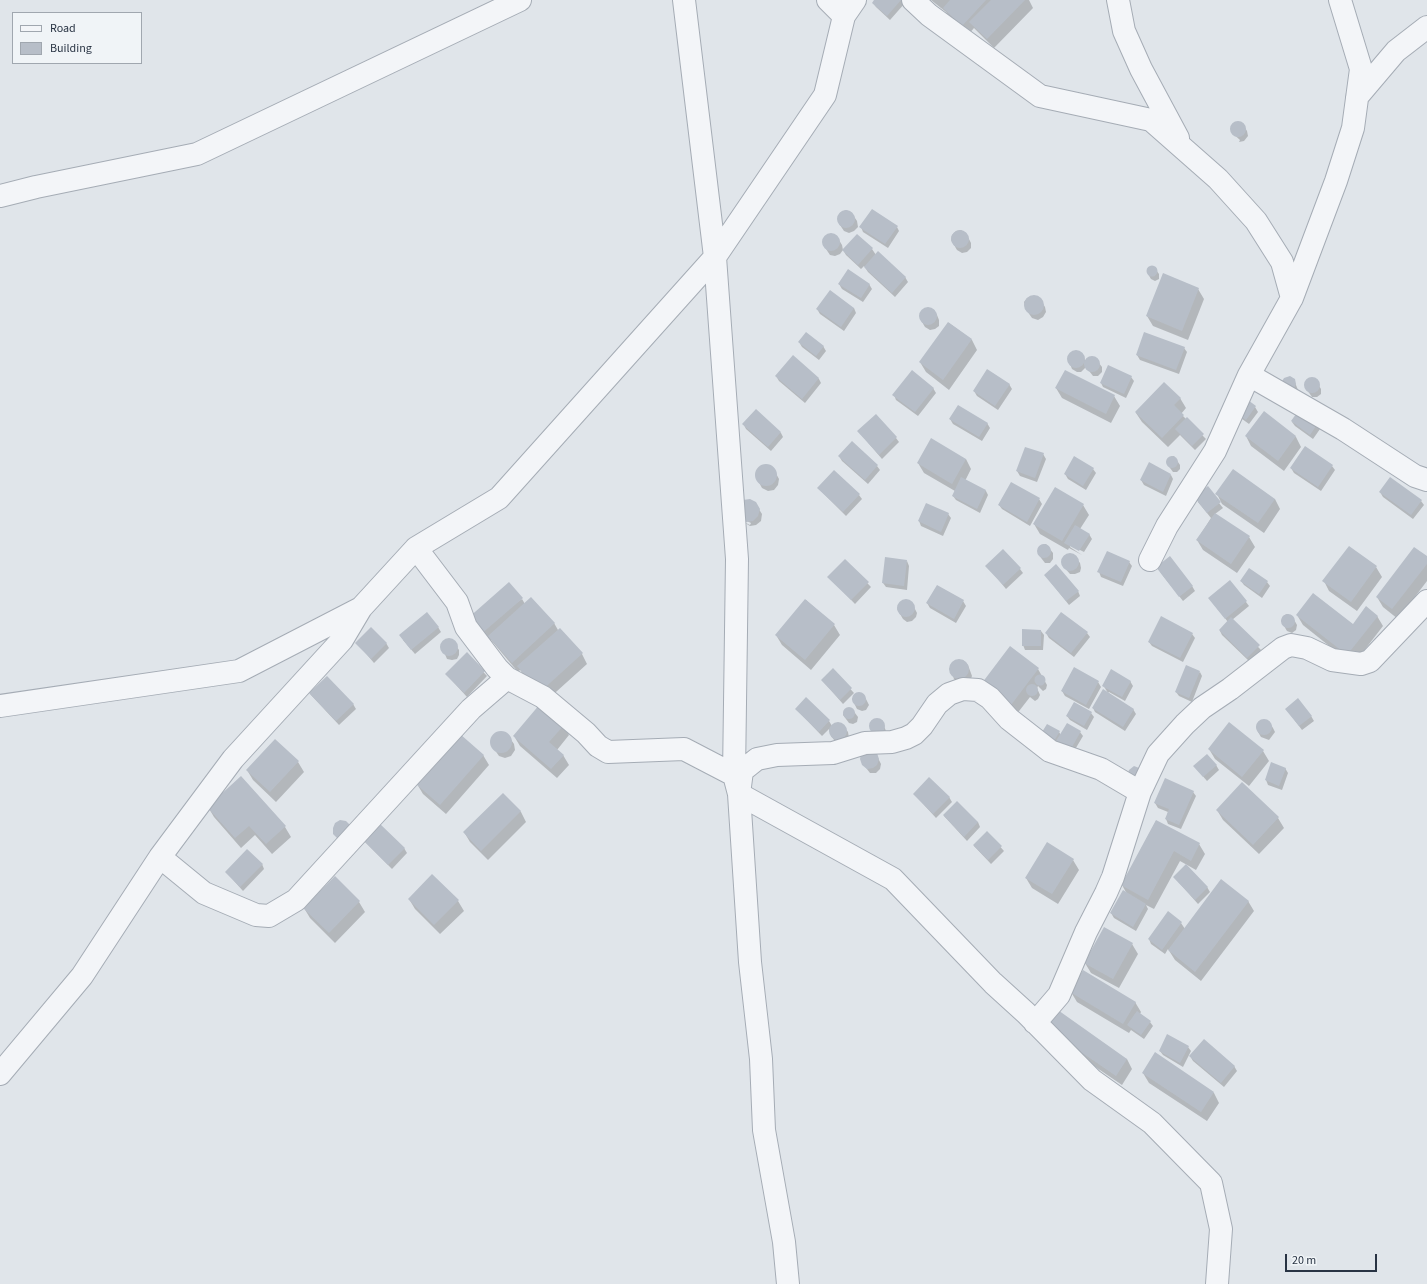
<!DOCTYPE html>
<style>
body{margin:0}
#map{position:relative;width:1427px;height:1284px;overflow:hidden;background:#e0e5ea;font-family:"Source Sans 3",sans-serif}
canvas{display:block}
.legend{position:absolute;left:12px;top:12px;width:130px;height:52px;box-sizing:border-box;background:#f0f4f7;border:1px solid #a0a7af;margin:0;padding:5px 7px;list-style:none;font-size:12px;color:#283343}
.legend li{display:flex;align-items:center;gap:8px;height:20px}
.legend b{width:20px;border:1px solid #a0a7af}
.scale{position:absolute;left:1285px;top:1254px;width:92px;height:18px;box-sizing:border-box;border:2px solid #283343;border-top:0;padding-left:5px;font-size:12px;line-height:14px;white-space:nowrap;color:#283343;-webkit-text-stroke:3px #f0f4f7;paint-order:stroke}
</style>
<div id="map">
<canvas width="1427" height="1284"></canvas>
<ul class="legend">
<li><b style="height:5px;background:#f3f5f8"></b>Road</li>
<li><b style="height:11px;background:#b7bec8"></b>Building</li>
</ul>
<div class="scale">20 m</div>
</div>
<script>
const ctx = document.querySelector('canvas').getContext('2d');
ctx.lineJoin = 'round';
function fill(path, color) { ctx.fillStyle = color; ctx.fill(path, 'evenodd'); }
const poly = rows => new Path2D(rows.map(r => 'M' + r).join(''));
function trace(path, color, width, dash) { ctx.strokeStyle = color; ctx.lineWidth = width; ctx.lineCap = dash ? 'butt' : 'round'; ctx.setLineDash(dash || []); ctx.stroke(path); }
const shadow = poly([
 [876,0,903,0,905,3,890,20,876,7,873,3],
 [931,0,1029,0,1033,8,994,48,974,28,968,35,950,18,946,12],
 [1236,122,1244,126,1247,131,1248,136,1244,141,1239,142,1240,140,1231,132,1232,125],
 [846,210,851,212,857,221,858,227,854,231,849,233,844,231,838,222,838,216,841,212],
 [861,227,897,227,899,231,888,248,863,232],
 [961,230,966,233,971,243,971,248,967,252,962,253,957,250,951,240,952,235,956,231],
 [831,234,836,235,842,245,843,250,840,254,835,256,830,255,824,246,823,240],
 [857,235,872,249,876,255,905,277,908,282,895,297,868,272,864,266,861,269,846,255,843,250],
 [1154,267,1159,274,1159,279,1155,281,1151,279,1148,274,1148,268],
 [839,284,869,284,872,289,863,302,842,289],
 [1198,289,1204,299,1188,340,1153,326,1147,316],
 [1033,296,1039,297,1045,307,1046,312,1043,317,1038,320,1032,318,1025,308,1024,302,1027,298],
 [854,308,856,313,844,331,820,314,817,309],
 [925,308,930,308,934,310,937,315,939,320,939,326,935,329,930,330,925,327,922,322,920,317,921,312],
 [949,323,972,340,977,350,949,390,926,372,920,362],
 [799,342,823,346,826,351,819,360,802,347],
 [1184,348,1187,352,1179,374,1140,360,1137,355],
 [1073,352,1082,355,1086,362,1090,358,1095,358,1102,367,1102,372,1098,376,1093,376,1086,367,1081,372,1077,372,1072,369,1068,359],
 [793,357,819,379,821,383,805,403,779,381,776,376],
 [1131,377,1134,381,1126,398,1103,387,1101,383],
 [1285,378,1294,380,1298,390,1295,394],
 [1310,379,1315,379,1321,389,1321,394,1317,397,1312,397,1305,387,1306,382],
 [1009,384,1012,389,998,410,977,396,974,391],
 [933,388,936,393,918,416,896,400,894,395],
 [1056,388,1114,396,1120,406,1111,423,1062,398],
 [1180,398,1186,408,1181,414,1206,439,1195,450,1180,435,1168,447,1142,422,1136,413],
 [1244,398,1255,407,1258,412,1249,424,1238,416],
 [756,411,781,433,783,437,771,451,746,429,744,425],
 [1264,413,1296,437,1301,447,1284,471,1251,446,1246,436],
 [950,419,987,423,990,428,982,441,953,424],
 [1292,422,1317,424,1320,429,1313,439,1295,426],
 [858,431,896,438,899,442,882,459],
 [852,443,877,466,880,470,868,484,842,461,839,456],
 [1043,454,1046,459,1037,482,1020,476,1017,471],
 [1174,456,1180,465,1180,469,1177,472,1173,472,1167,464,1167,460,1170,457],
 [966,459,971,469,965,481,986,491,988,495,980,513,956,500,953,496,955,491,924,473,918,463],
 [761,466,767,466,773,468,779,479,778,485,774,490,768,491,762,488,756,477,757,471],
 [1332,466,1335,470,1321,491,1294,473,1291,468],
 [1093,469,1096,473,1086,490,1068,479,1065,474],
 [1171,475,1173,479,1166,496,1144,485,1141,480],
 [818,488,859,495,862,499,846,516],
 [1207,488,1223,508,1215,514,1249,537,1255,547,1237,573,1203,550,1197,540,1211,518,1198,502],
 [1380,492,1421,501,1424,505,1413,519,1383,497],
 [1217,494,1275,499,1280,509,1264,533,1222,504],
 [1039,499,1042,504,1030,526,1002,509,999,505],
 [755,503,762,514,761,521,756,525,750,526,742,521,750,525,751,523,740,518],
 [1083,505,1089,515,1080,529,1089,534,1092,539,1084,552,1070,545,1070,547,1082,555,1069,548,1068,550,1040,534,1034,524],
 [948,514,951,518,943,536,921,526,919,521],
 [1046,544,1053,553,1053,559,1050,563,1045,563,1038,554,1038,549,1041,545],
 [1068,554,1073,554,1080,563,1081,568,1080,572,1075,574,1070,574,1063,566,1062,561,1064,556],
 [1427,557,1427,581,1398,619,1383,607,1377,597],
 [845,560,871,587,855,604,829,577],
 [907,561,909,566,907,590,886,587,883,583],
 [1129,562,1132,566,1123,586,1101,577,1099,572],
 [987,566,1020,569,1023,573,1006,589],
 [1376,567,1382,577,1357,611,1329,591,1324,581],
 [1160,572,1192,586,1195,591,1183,601],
 [1045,575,1078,591,1080,596,1069,605],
 [1241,581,1267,582,1270,586,1262,598,1244,585],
 [522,599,525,604,554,623,558,630,582,654,587,664,546,701,520,670,518,672,491,640,486,644,474,629],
 [806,600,834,625,840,635,811,670,782,645,776,635],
 [908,600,912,603,917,613,916,617,912,621,907,622,903,619,897,609,899,604],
 [963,601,966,606,956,623,930,608,927,603],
 [1212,602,1246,602,1249,606,1232,620,1261,650,1250,662,1222,635,1220,631,1228,622],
 [1287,614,1292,616,1297,625,1296,630,1292,633,1287,631,1281,621,1283,616],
 [1297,615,1353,625,1377,616,1383,626,1353,665,1303,625],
 [438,627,441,632,415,654,403,640],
 [1041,631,1044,635,1043,650,1025,650,1023,645],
 [1046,633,1087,633,1090,637,1074,657,1049,638],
 [1192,634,1195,638,1183,662,1152,646,1149,642],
 [449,639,453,641,459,650,459,655,457,659,452,660,447,659,441,645,444,641],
 [357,643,386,643,389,648,374,663],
 [467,654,487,676,467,697,446,674],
 [957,660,963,660,968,665,972,676,970,681,959,683,954,679,950,668,952,663],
 [1038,669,1047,685,1046,689,1043,691,1038,686,1037,688,1040,695,1038,699,1035,701,1030,697,1016,715,989,693],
 [833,670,854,693,843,704,822,680],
 [1200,672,1202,676,1192,702,1179,696,1176,692],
 [1130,681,1133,686,1125,701,1109,692,1108,693,1133,709,1136,714,1125,731,1095,712,1093,708,1108,693,1103,685],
 [1098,682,1101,687,1089,709,1065,696,1062,691],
 [859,693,864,695,869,705,866,710,862,711,857,709,852,699,855,694],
 [310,694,353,704,356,709,339,725],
 [848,708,852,709,858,717,857,722,853,724,849,723,843,715,844,710],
 [796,709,829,721,832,726,836,723,842,724,848,732,849,738,838,745,831,736,829,729,822,736],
 [1286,709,1311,716,1314,721,1302,730],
 [1091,713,1094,717,1087,730,1070,720,1067,716],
 [877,719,882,720,887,734,873,732,871,724,873,720],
 [1261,720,1270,723,1273,728,1275,732,1269,740,1261,737,1258,732,1256,727,1258,723],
 [563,725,569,735,557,750,563,755,569,765,557,778,520,746,514,736],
 [501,732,507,734,514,744,515,750,511,756,505,758,499,756,492,746,491,739,495,734],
 [1059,732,1061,735,1080,732,1083,736,1070,758,1043,741],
 [1209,749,1263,751,1269,761,1249,786,1215,759],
 [876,754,881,764,880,769,876,773,870,773,863,764],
 [483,755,489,765,446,814,423,794,417,784],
 [298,762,304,772,276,802,253,780,247,770],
 [1216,765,1219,770,1207,781,1194,766],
 [1285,768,1288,773,1282,790,1268,785,1266,780],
 [241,778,285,827,291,837,272,854,255,835,241,848,214,817,208,807],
 [1242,784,1278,818,1284,828,1259,854,1223,820,1217,810],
 [1193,792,1196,796,1181,829,1168,824,1166,819,1168,812,1158,808,1155,803],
 [503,794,521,812,526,822,488,860,470,842,464,832],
 [914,794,949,797,952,802,936,818],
 [944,816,978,822,980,827,967,841],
 [1156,821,1199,844,1205,854,1196,870,1180,861,1154,909,1146,905,1148,909,1136,931,1114,918,1111,913,1127,894,1122,885],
 [987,832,1004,851,991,864,974,846],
 [364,841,404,848,407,853,392,869],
 [1073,860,1079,870,1058,904,1032,888,1026,878],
 [262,864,264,869,243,891,226,872],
 [335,877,359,902,365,912,335,943,310,918,304,908],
 [1174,877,1207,887,1210,892,1198,904],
 [409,899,458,901,464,911,440,934,415,909],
 [1248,901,1254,911,1201,981,1175,960,1168,949,1165,954,1151,944,1149,939,1181,923,1185,929],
 [1132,944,1138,954,1119,988,1091,973,1085,963],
 [1071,992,1135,1002,1141,1012,1140,1014,1150,1022,1153,1026,1144,1039,1131,1030,1129,1033,1077,1002],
 [1050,1036,1127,1059,1132,1069,1122,1085],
 [1188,1047,1191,1051,1183,1067,1163,1055,1160,1051],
 [1155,1054,1214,1093,1219,1103,1207,1121,1149,1083,1143,1073],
 [1190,1056,1234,1066,1237,1071,1224,1087,1193,1061]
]);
const building = poly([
 [874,0,901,0,887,16,872,3],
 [950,0,986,0,962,26,943,8],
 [991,0,1025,0,987,39,969,22],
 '1230 129a8 8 0 1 1 16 0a8 8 0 1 1-16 0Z',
 [872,209,898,226,885,244,859,227],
 '837 219a9 9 0 1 1 18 0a9 9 0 1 1-18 0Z',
 '951 239a9 9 0 1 1 18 0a9 9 0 1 1-18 0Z',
 '822 242a9 9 0 1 1 18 0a9 9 0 1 1-18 0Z',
 [857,234,873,248,858,265,842,250],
 [878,251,906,277,892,293,864,267],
 '1146.5 271a5.5 5.5 0 1 1 11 0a5.5 5.5 0 1 1-11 0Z',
 [848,269,870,284,861,298,838,284],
 [1163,273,1199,288,1182,331,1146,316],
 [830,290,854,308,841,327,816,309],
 '1024 305a10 10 0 1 1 20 0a10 10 0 1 1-20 0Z',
 '919 316a9 9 0 1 1 18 0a9 9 0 1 1-18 0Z',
 [948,322,972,339,943,380,919,362],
 [806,332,824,346,816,356,798,342],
 [1144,332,1185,347,1176,370,1136,355],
 '1067 359a9 9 0 1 1 18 0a9 9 0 1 1-18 0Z',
 [793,355,819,378,802,399,775,376],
 '1084 364a8 8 0 1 1 16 0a8 8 0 1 1-16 0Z',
 [1108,365,1132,376,1124,394,1100,383],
 [987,369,1010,384,995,406,973,391],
 [912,370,934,388,915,412,892,395],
 [1065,370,1115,395,1106,414,1055,388],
 [1290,376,1295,379,1296,384,1293,390,1281,383,1284,378],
 '1304 385a8 8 0 1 1 16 0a8 8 0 1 1-16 0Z',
 [1164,382,1181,398,1174,405,1184,415,1162,438,1135,412],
 [1244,397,1256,406,1246,420,1234,411],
 [958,405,988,423,979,437,949,419],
 [756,409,781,432,768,447,742,424],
 [1299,410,1318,423,1310,435,1291,421],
 [1264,411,1296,436,1278,461,1245,436],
 [876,414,897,437,879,455,857,431],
 [1187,417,1204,434,1192,446,1175,429],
 [931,438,966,459,952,484,917,463],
 [852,441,878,465,865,480,838,456],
 [1305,446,1333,465,1318,487,1290,468],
 [1025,447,1044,453,1035,478,1016,471],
 '1166 462a6 6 0 1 1 12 0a6 6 0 1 1-12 0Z',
 [1074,456,1094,468,1083,486,1064,474],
 [1149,462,1171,474,1163,492,1140,480],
 '755 475a11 11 0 1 1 22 0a11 11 0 1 1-22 0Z',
 [1233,469,1275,499,1258,523,1215,494],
 [834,470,860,494,843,512,817,488],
 [961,477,986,490,977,509,952,496],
 [1390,477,1422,500,1411,515,1379,492],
 [1011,482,1040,498,1027,522,998,505],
 [1208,486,1221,502,1207,513,1194,497],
 [1055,487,1084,504,1062,541,1033,524],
 [750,499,756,502,760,509,758,516,753,521,746,522,740,519,743,500],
 [926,503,949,513,941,532,918,521],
 [1215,513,1250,536,1231,564,1196,540],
 [1075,525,1090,534,1079,551,1064,543],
 '1037 551a7 7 0 1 1 14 0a7 7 0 1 1-14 0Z',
 [1349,546,1377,566,1351,602,1322,581],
 [1414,547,1427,556,1427,564,1392,609,1376,597],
 [1003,549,1021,568,1003,585,985,566],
 [1107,551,1130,561,1121,582,1097,572],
 '1061 562a9 9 0 1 1 18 0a9 9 0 1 1-18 0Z',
 [1170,556,1193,586,1179,597,1156,567],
 [885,557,907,560,904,586,882,583],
 [845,559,869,582,851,600,827,577],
 [1056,564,1079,591,1066,601,1044,575],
 [1249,568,1268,581,1259,594,1240,581],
 [1230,580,1247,601,1225,619,1208,598],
 [509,582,523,598,480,635,467,619],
 [937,585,964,600,954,619,926,603],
 [1313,593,1353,624,1366,606,1378,616,1347,655,1296,615],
 [531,597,555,623,512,663,488,636],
 '897 608a9 9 0 1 1 18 0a9 9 0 1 1-18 0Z',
 [805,599,835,624,805,660,775,635],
 [427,612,439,627,411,650,399,635],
 [1061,612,1088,632,1071,653,1045,633],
 '1281 621a7 7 0 1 1 14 0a7 7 0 1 1-14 0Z',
 [1161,616,1193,633,1180,658,1148,642],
 [1231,617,1260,645,1247,658,1219,630],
 [371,627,387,643,371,659,355,643],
 [560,628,583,653,540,692,517,666],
 [1022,629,1041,630,1041,646,1022,646],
 '440 647a9 9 0 1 1 18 0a9 9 0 1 1-18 0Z',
 [1010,646,1039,668,1011,705,982,683],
 [467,652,485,671,464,693,445,674],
 '949 669a10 10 0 1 1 20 0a10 10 0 1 1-20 0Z',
 [1186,665,1200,671,1189,698,1175,692],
 [1074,667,1099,681,1086,705,1061,691],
 [833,668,852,688,840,700,821,680],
 [1111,669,1131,681,1122,697,1102,686],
 '1034.5 680a5.5 5.5 0 1 1 11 0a5.5 5.5 0 1 1-11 0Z',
 [327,676,354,704,336,721,309,693],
 '1026 690a6 6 0 1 1 12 0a6 6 0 1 1-12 0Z',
 [1103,689,1134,709,1123,727,1092,708],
 '852 699a7 7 0 1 1 14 0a7 7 0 1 1-14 0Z',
 [806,697,830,720,819,732,795,709],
 [1298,698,1312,716,1299,726,1285,709],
 [1074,702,1092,712,1084,726,1066,716],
 [540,704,564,725,549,742,564,755,551,769,513,736],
 '843 713a6 6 0 1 1 12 0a6 6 0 1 1-12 0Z',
 '869 726a8 8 0 1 1 16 0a8 8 0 1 1-16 0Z',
 '1256 727a8 8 0 1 1 16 0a8 8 0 1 1-16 0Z',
 '829 731a9 9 0 1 1 18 0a9 9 0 1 1-18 0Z',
 [1229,722,1264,750,1242,777,1208,749],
 [1067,723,1081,731,1068,754,1053,746],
 [1047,724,1060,731,1052,744,1039,737],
 '490 742a11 11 0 1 1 22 0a11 11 0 1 1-22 0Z',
 [460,734,484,755,440,805,416,784],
 [275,739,299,761,270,792,246,770],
 [877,753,879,759,877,765,873,768,867,769,862,765,860,759,861,754],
 [1207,754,1217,765,1203,777,1193,766],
 [1271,762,1286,768,1279,786,1265,780],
 [1134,766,1139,768,1136,782,1127,775,1129,770],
 [241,776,286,826,266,844,249,826,235,838,207,807],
 [929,777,950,797,933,814,913,794],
 [1165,778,1194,791,1179,825,1165,819,1169,809,1154,803],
 [1242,782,1279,817,1253,845,1216,810],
 [503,793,521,811,481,851,463,832],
 [957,801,978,822,964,837,943,815],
 [340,820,346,821,350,825,343,839,337,838,333,834,333,828,335,823],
 [1156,820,1200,843,1191,861,1174,851,1148,900,1121,885],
 [379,823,405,848,388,865,363,840],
 [987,831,1002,846,988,860,973,845],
 [1047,842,1074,859,1052,894,1025,878],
 [247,849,263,864,240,887,225,872],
 [1186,864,1208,887,1195,900,1173,877],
 [432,874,459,900,434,925,408,899],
 [335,876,360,901,329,933,303,908],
 [1221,879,1249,901,1195,972,1168,950],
 [1123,890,1146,904,1133,927,1110,913],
 [1168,911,1182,922,1162,950,1148,939],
 [1104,927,1133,943,1113,979,1084,963],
 [1083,970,1136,1002,1123,1024,1070,992],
 [1055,1008,1127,1059,1116,1076,1043,1026],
 [1137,1011,1151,1021,1141,1035,1127,1025],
 [1167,1034,1189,1046,1180,1063,1159,1051],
 [1204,1039,1235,1066,1221,1083,1189,1056],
 [1155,1052,1214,1092,1201,1112,1142,1073]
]);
const street = poly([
 [684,0,715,257,737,559,734,775,739,794,750,962,761,1059,764,1130,784,1242,788,1284],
 [828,0,844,16],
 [913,0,929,15,1040,96,1151,120,1218,179,1256,221,1282,262,1292,298],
 [1118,0,1124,31,1141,69,1178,138],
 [1357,97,1396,51,1427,27],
 [0,196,36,187,197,154,520,0],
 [1249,375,1343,429,1415,476,1427,480],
 [416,548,457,602,466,627,497,668,507,678,543,697,586,733,598,746,608,752,684,749,734,775],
 [1150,560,1167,526,1215,451,1249,375,1292,298,1336,181,1353,128,1361,69,1340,0],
 [0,706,239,671,361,608],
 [1140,792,1101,769,1050,751,1009,719,990,698,978,690,963,689,949,694,937,704,922,726,914,734,906,738,892,742,865,743,833,753,777,755,757,759,742,771,739,794,893,879,993,983,1026,1013,1092,1080,1152,1123,1211,1183,1221,1229,1217,1284],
 [160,857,204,893,256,915,269,916,296,900,471,709,507,678],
 [1035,1023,1059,995,1086,932,1106,893,1113,877,1140,792,1158,754,1185,724,1202,708,1230,689,1283,648,1291,645,1307,648,1332,660,1361,664,1370,661,1427,601],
 [0,1074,82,976,160,857,233,759,342,640,361,608,416,548,499,498,715,257,825,95,844,16,855,0]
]);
fill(shadow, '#0003');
fill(building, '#b7bec8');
trace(street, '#a5acb5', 24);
trace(street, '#f3f5f8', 22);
</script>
